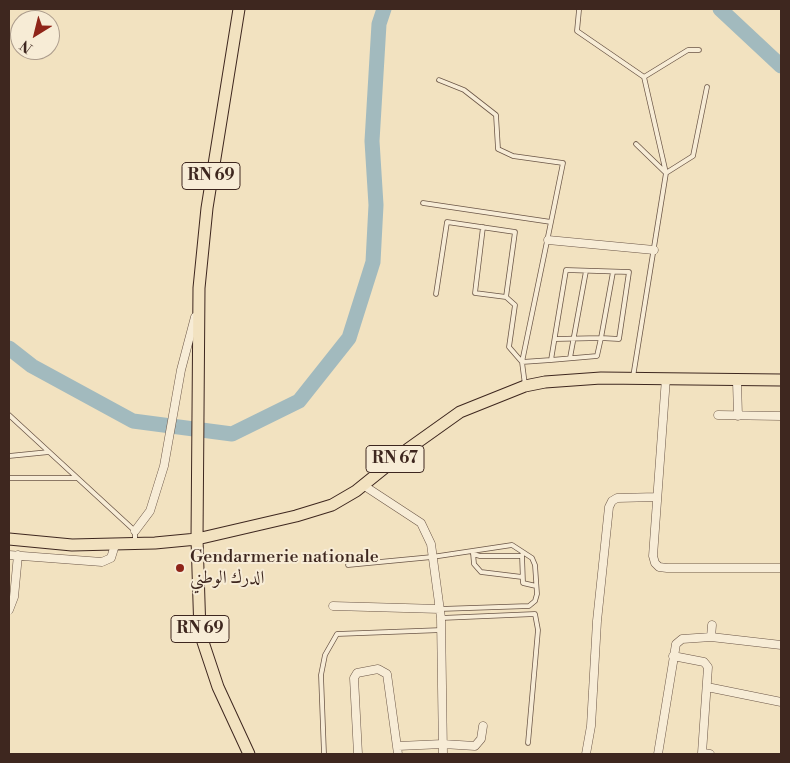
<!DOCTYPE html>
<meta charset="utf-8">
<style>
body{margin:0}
#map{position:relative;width:790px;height:763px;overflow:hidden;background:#f2e2c0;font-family:"Libre Bodoni",serif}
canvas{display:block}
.frame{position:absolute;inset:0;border:10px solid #3e271f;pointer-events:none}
.north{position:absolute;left:10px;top:10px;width:50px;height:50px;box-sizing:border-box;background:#f7ecd6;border:1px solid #ad9d8d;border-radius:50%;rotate:216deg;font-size:14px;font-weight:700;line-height:20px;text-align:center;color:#3e271f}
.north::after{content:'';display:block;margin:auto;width:18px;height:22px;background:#8f2418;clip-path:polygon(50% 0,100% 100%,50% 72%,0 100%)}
</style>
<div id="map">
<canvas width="790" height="763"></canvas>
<div class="frame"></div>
<div class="north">N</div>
</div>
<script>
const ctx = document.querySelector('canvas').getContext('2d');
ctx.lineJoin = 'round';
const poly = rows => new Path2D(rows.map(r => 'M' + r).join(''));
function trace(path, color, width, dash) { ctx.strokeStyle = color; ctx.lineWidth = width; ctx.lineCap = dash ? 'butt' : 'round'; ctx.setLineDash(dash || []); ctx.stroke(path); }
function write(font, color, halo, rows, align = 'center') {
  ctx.font = font + ' "Libre Bodoni",Amiri,serif'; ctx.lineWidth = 4; ctx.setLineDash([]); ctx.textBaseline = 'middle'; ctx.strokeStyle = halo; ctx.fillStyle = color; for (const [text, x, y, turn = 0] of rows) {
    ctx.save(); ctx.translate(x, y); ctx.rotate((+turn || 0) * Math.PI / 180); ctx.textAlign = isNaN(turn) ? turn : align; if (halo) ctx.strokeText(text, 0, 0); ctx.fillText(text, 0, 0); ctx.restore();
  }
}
const river = poly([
 [720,9,781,66],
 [9,348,32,366,133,421,232,434,299,401,349,338,373,262,376,205,372,141,379,24,384,9]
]);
const service = poly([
 [579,10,577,31,644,77,666,173,693,156,707,87],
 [644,77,688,50,699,50],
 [439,80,464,90,496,115,498,149,513,156,563,163,551,222],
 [423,203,551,222,522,362,525,385],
 [483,227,475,293,506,297],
 [436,294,447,222,515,232,506,297,515,305,509,347,522,362,551,360,597,356,601,338,619,339,629,272,566,270,551,360],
 [555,339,601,338,613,272],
 [570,358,586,271],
 [633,377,666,173,636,144],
 [9,415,135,531,135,541],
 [9,456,49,452],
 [9,478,77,478],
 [473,553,474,564,481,572,522,577],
 [473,554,480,556,522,556],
 [522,555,523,583,536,586],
 [348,565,432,557,512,545,532,558,535,565,537,594,535,601,529,606,440,609],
 [441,618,535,614,538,630,528,743],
 [324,754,321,675,325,655,337,634,442,630]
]);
const minor = poly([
 [548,240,654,250],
 [666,378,653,556,655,563,659,567,667,568,781,568],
 [737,381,738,416],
 [718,415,781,416],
 [363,485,421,523,431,544,441,618,443,754],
 [135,531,150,511,164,466,181,370,195,317],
 [9,555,102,562,111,558,115,545],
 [333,606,440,609],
 [9,610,14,597,18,555],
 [712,625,711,637,781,645],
 [673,656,704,662,708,667,702,753,710,754],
 [707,687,781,702],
 [398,746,443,744,475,746,481,739,483,726],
 [358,754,354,678,357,673,378,669,387,674,398,754],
 [586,754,591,726,597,621,609,507,612,501,617,498,657,497],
 [658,754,676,644,682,639,711,637]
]);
const primary = poly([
 [239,9,207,208,199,288,197,539,200,633,218,687,249,754],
 [9,539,72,545,155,543,197,539,296,516,332,505,356,491,408,449,460,412,525,386,545,382,601,378,781,380]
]);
const markers = [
 [180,568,5,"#8f2418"]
];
const shields = [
 [211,176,58],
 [395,459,58],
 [200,629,58]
];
const shieldNames = [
 ["RN 69",211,176],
 ["RN 67",395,459],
 ["RN 69",200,629]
];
const poiNames = [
 ["Gendarmerie nationale",190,558],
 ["الدرك الوطني",190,579]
];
trace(river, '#a2babe', 15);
trace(service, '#6b5647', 5.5);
trace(minor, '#6b5647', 9);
trace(primary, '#3e271f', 13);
trace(service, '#f7ecd6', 4);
trace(minor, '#f7ecd6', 8);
trace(primary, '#f2e2c0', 11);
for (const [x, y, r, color] of markers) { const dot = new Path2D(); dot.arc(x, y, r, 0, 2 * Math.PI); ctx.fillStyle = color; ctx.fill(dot); trace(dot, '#f7ecd6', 2); }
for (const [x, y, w] of shields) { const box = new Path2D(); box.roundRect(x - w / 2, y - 13.5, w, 27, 4); ctx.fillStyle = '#f7ecd6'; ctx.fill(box); trace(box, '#3e271f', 1); }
write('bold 16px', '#3e271f', null, shieldNames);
write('18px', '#3e271f', '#f7ecd6', poiNames, 'left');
</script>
